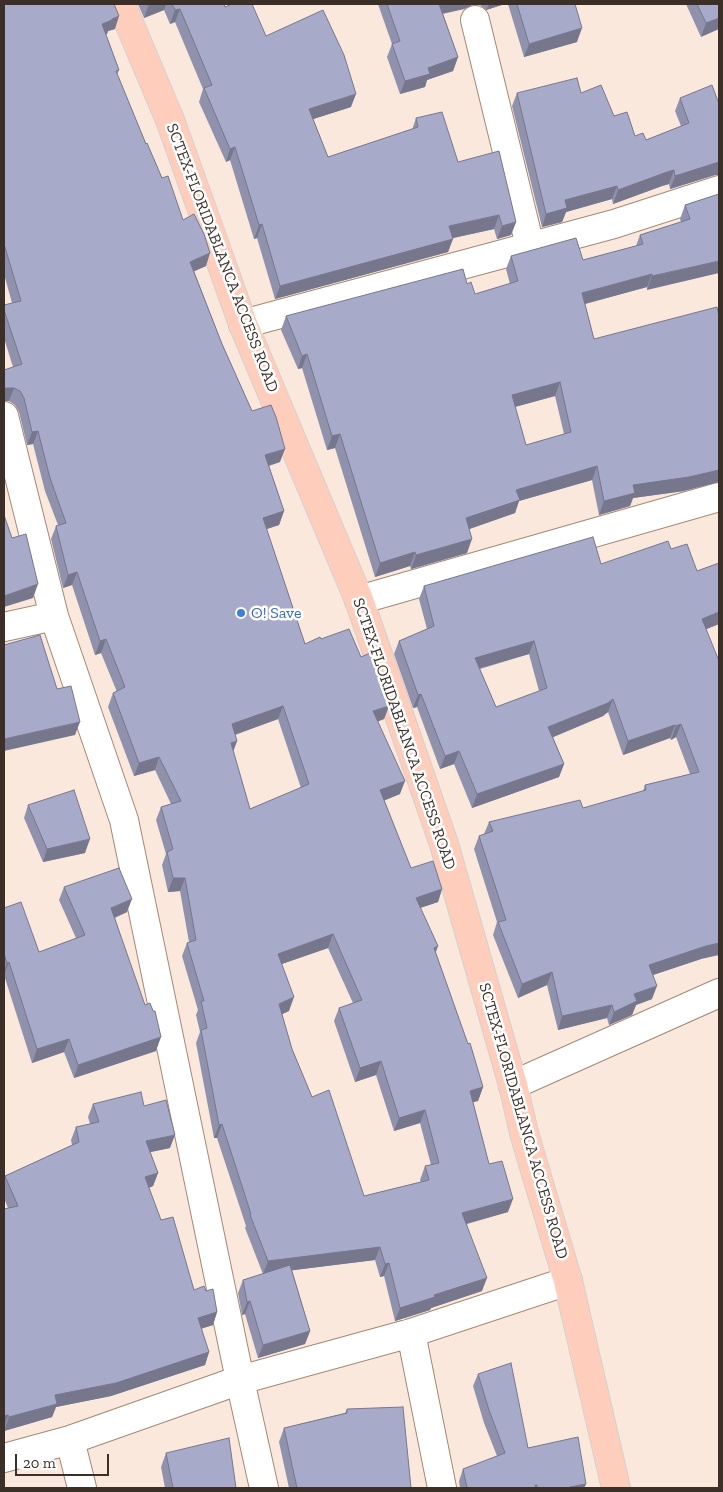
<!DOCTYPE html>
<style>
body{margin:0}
#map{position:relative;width:723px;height:1492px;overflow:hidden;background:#fbe8dc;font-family:"Zilla Slab",serif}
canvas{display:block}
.frame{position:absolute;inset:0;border:5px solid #3b2f27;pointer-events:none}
.scale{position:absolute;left:15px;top:1454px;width:94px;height:22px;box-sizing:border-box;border:2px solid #3b2f27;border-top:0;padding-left:6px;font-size:15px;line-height:18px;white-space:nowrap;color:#3b2f27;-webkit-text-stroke:4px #fff;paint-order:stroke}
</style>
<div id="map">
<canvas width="723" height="1492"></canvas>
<div class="frame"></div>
<div class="scale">20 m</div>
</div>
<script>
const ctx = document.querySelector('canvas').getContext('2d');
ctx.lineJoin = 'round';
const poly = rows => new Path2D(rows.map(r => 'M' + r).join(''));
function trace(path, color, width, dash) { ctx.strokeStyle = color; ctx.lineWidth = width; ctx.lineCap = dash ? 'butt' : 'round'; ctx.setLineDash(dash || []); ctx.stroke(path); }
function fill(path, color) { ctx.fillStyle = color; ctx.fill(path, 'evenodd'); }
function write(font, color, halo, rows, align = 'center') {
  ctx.font = font + ' "Zilla Slab",serif'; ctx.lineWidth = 5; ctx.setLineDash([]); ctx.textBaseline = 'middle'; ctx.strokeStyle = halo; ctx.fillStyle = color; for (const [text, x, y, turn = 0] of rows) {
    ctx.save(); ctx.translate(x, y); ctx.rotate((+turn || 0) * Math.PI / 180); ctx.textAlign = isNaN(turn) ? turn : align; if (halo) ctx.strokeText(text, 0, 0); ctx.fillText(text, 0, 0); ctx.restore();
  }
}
const minor = poly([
 [475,20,530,246],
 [243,324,614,224,719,190],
 [4,416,54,616,124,820,240,1380,264,1488],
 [359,600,719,497],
 [4,627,54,616],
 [513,1085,719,993],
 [411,1333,442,1488],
 [70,1440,82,1488],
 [4,1458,70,1440,240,1380,411,1333,568,1281]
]);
const major = poly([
 [121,4,170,120,243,324,359,600,444,844,513,1085,524,1133,568,1281,616,1488]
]);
const wall = poly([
 [4,4,115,29,108,31,107,34,106,34,119,70,117,75,146,144,162,178,206,266,194,271,222,344,252,411,280,462,269,466,284,511,279,525,266,529,305,644,321,639,361,657,389,706,384,719,378,721,400,794,384,800,411,868,442,889,438,902,420,908,483,1087,478,1101,473,1102,489,1164,508,1212,467,1224,482,1291,431,1308,430,1310,395,1321,384,1276,380,1277,375,1260,292,1270,310,1331,305,1344,258,1358,245,1314,242,1315,238,1293,243,1280,263,1274,245,1228,246,1226,217,1138,214,1138,196,1043,200,1032,196,1015,198,1010,182,956,187,943,189,942,180,891,168,892,162,865,166,854,156,820,161,807,171,804,155,770,134,776,108,707,113,693,117,692,101,653,95,655,72,585,63,588,51,539,56,526,58,525,45,491,33,444,27,445,19,412,15,405,9,401,13,367,4,338,4,305,12,303,4,274],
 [278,719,301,788,250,809,233,752,237,741,235,735],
 [328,948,353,1003,339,1008,334,1021,355,1082,376,1075,394,1131,420,1123,431,1165,425,1166,420,1180,421,1182,364,1196,312,1097,292,1049,282,1014,289,1011,282,964],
 [138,4,224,4,225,7,266,36,351,107,313,119,328,157,412,130,416,118,516,222,511,235,497,239,494,229,453,238,448,252,275,299,257,238,254,239,230,160,226,162,199,102,203,89,175,22,170,24,164,10,144,18],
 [378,4,505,4,486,10,480,5,472,5,464,9,443,14,458,57,453,71,427,80,425,87,400,94,387,57,392,44],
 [508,4,575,4,577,42,524,57],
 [686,4,719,4,701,37],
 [517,93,581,93,614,116,635,136,646,140,681,126,675,111,680,98,719,104,719,175,715,175,670,189,669,184,662,186,613,204,612,199,566,212,562,222,542,227,512,106],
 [719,194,647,290,647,287,585,304,594,339,684,491,633,498,630,506,599,515,592,480,519,501,515,513,469,529,467,553,411,569,410,566,375,577,335,448,327,450,302,368,298,369,281,330,286,316,467,284,475,294,510,284,506,269,511,256,583,260,636,246,640,235,681,222,680,219,685,205],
 [555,396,564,434,526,445,515,407],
 [671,549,697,571,719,563,719,624,706,629,701,959,653,975,652,999,636,1005,632,1015,609,1025,607,1018,558,1030,547,985,518,998,493,935,497,922,474,849,479,836,484,834,489,822,583,808,643,791,645,785,690,774,676,737,671,740,670,738,623,755,608,712,603,716,553,737,564,764,559,777,472,808,454,764,440,769,417,707,413,708,394,654,399,641,427,629,419,599,424,586,601,564],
 [529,654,539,691,496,707,480,669],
 [28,805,85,853,43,862,24,818],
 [64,887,127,912,115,918,156,1051,74,1078,64,1052,32,1063,4,975,4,908,39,952,76,938,59,900],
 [93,1104,144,1106,170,1148,150,1152,158,1173,153,1186,149,1188,161,1220,194,1290,206,1291,217,1312,213,1325,201,1329,209,1352,205,1365,111,1396,56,1407,52,1417,4,1431,4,1209,8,1208,4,1198,4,1179,5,1176,72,1145,71,1140,76,1127,90,1124,88,1117],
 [478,1374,528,1448,586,1484,584,1488,460,1488,459,1481,463,1469,497,1456,484,1423,473,1386],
 [347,1409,411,1488,289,1488,279,1442,284,1428,345,1413],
 [166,1453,236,1488,165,1488,161,1467]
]);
const shadedWall = poly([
 [149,4,166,4,164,10,144,18],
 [438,4,480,4,480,5,472,5,464,9,434,15],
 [489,4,505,4,486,10],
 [180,9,175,22,170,24,175,10],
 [119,16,115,29,108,31,107,34,97,37,102,24],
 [719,18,719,29,701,37,706,23],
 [582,28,577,42,524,57,529,44],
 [458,57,453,71,427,80,425,87,400,94,405,81,428,68],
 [356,94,351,107,304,122,309,109],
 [235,147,230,160,226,162,230,149],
 [719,162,719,175,715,175,670,189,675,176],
 [674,170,669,184,662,186,613,204,618,190,667,172],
 [617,186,612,199,566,212,562,222,542,227,546,214,565,200],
 [499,215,494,229,444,240,449,226],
 [516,222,511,235,497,239,502,226],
 [262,224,257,238,254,239,259,225],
 [453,239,448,252,275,299,280,286],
 [210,253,206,266,186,275,190,262],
 [719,261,719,273,647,290,652,276],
 [652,274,647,287,577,306,582,293],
 [307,354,302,368,298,369,302,356],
 [560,382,555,396,507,409,512,395],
 [4,388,14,388,9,401,4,401],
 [38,431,33,444,27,445,32,432],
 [340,434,335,448,327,450,332,436],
 [285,449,280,462,260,468,265,455],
 [597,466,592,480,519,501,515,513,461,532,466,518,516,490],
 [719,470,719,482,684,491,633,498,630,506,599,515,604,501,633,485],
 [284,511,279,525,258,532,263,518],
 [472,539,467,553,411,569,416,555],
 [415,552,410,566,375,577,380,563],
 [77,572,72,585,63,588,68,575],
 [38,584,33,598,4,607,4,596],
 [719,612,719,624,697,633,702,619],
 [106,639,101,653,95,655,100,641],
 [534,641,529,654,470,671,475,658],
 [421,694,417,707,413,708,418,695],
 [613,699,608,712,603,716,544,741,548,727],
 [283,706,278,719,228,737,232,724],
 [389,706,384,719,369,725,373,711],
 [80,722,75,735,4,751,4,739],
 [681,724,676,737,671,740,676,726],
 [675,725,670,738,623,755,628,741],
 [237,741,232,754,231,743],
 [459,751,454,764,440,769,445,756],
 [159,757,155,770,134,776,139,763],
 [564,764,559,777,472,808,477,794],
 [405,781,400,794,376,804,380,790],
 [90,839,85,853,43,862,47,849],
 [173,878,185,878,180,891,168,892],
 [442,889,438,902,411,911,416,898],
 [132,899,127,912,106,921,111,908],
 [333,934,328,948,273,967,278,954],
 [719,943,719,955,701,959,644,978,649,965,706,946],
 [438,946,433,960,434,948],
 [9,962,4,975,4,972,7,963],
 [552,972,547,985,518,998,522,984],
 [657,986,652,999,636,1005,632,1015,609,1025,614,1012,634,994],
 [294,997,289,1011,274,1018,279,1004],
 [612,1005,607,1018,558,1030,562,1016],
 [161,1037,156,1051,74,1078,78,1065],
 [69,1039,64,1052,32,1063,37,1049],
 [381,1061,376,1075,355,1082,360,1068],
 [483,1087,478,1101,465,1104,470,1091],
 [425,1110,420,1123,394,1131,399,1118],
 [222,1124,217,1138,214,1138,219,1125],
 [175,1135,170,1148,141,1154,146,1141],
 [158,1173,153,1186,140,1191,145,1177],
 [513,1199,508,1212,458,1226,462,1213],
 [380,1247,375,1260,263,1274,268,1261],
 [389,1263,384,1276,380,1277,385,1264],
 [487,1278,482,1291,431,1308,430,1310,395,1321,400,1308,434,1295],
 [250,1301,245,1314,242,1315,247,1302],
 [217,1312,213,1325,193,1331,198,1318],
 [310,1331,305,1344,258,1358,263,1345],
 [209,1352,205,1365,111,1396,56,1407,52,1417,4,1431,9,1417,55,1395],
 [8,1415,4,1427,4,1416],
 [586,1484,584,1488,569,1488,570,1487]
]);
const building = poly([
 [4,4,114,4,119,16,112,19,112,20,102,24,119,70,116,71,146,144,147,143,162,178,168,176,183,220,194,214,204,234,210,253,190,262,222,344,252,411,271,405,276,417,285,449,265,455,284,511,263,518,305,644,320,637,321,639,349,629,361,657,370,653,389,706,373,711,405,781,380,790,411,868,433,861,442,889,416,898,438,946,434,948,468,1044,470,1043,483,1087,470,1091,489,1164,502,1161,513,1199,462,1213,487,1278,434,1295,435,1297,400,1308,389,1263,385,1264,380,1247,268,1261,250,1215,251,1214,222,1124,219,1125,201,1030,207,1028,201,1001,204,1001,187,943,196,940,185,878,173,878,167,852,173,849,161,807,181,801,159,757,139,763,113,693,125,687,106,639,100,641,77,572,68,575,56,526,66,523,50,478,38,431,32,432,24,398,20,391,14,388,4,388,4,370,22,364,4,310,4,305,21,301,4,244,4,4],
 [283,706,309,784,250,809,231,743,237,741,232,724,283,706],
 [333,934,362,1000,339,1008,360,1068,381,1061,399,1118,425,1110,439,1163,425,1166,429,1180,364,1196,329,1090,312,1097,292,1049,279,1004,294,997,278,954,333,934],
 [172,4,224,4,225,7,232,4,252,4,266,36,323,10,344,55,356,94,309,109,328,157,418,127,416,118,442,112,458,162,499,151,516,222,502,226,499,215,449,226,453,239,280,286,262,224,259,225,235,147,230,149,204,88,212,85,180,9,175,10,172,4],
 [387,4,439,4,458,57,428,68,430,74,405,81,392,44,400,41,387,4],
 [517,4,575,4,582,28,529,44,517,4],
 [697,4,719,4,719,18,706,23,697,4],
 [577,78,581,93,601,85,614,116,627,112,635,136,643,133,646,140,689,123,680,98,712,85,719,104,719,162,675,176,674,170,667,172,618,190,617,186,565,200,567,208,546,214,517,93,577,78],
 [719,194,719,261,652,276,652,274,582,293,594,339,717,307,719,316,719,470,689,477,633,485,635,493,604,501,597,466,516,490,520,500,466,518,472,539,416,555,415,552,380,563,340,434,332,436,307,354,302,356,286,316,463,269,467,284,471,282,475,294,518,281,511,256,576,238,583,260,643,244,640,235,690,219,685,205,719,194],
 [560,382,571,432,526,445,512,395,560,382],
 [4,515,12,538,26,534,38,584,4,596,4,515],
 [593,537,601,564,668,541,671,549,687,544,697,571,719,563,719,612,702,619,719,661,719,943,706,946,649,965,657,986,634,994,637,1001,614,1012,612,1005,562,1016,552,972,522,984,498,922,506,920,479,836,493,831,489,822,580,800,583,808,646,790,645,785,699,772,681,724,676,726,675,725,628,741,613,699,608,703,548,727,564,764,477,794,459,751,445,756,421,694,418,695,399,641,434,626,424,586,593,537],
 [534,641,547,688,496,707,475,658,534,641],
 [40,635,57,689,71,686,80,722,4,739,4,645,40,635],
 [74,790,90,839,47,849,28,805,74,790],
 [119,868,132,899,111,908,145,1005,150,1003,153,1011,155,1011,161,1037,78,1065,69,1039,37,1049,9,962,7,963,4,954,4,908,21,902,39,952,85,935,64,887,119,868],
 [141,1092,144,1106,166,1100,175,1135,146,1141,158,1173,145,1177,161,1220,173,1217,194,1290,204,1286,206,1291,213,1289,217,1312,198,1318,209,1352,116,1383,55,1395,57,1404,9,1417,8,1415,4,1416,4,1209,18,1206,5,1176,79,1142,76,1127,99,1122,93,1104,141,1092],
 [290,1265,310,1331,263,1345,250,1301,247,1302,243,1280,290,1265],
 [511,1363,528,1448,578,1437,586,1484,570,1487,570,1488,537,1488,537,1485,535,1485,536,1488,467,1488,463,1469,505,1453,489,1410,478,1374,511,1363],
 [403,1407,411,1488,297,1488,284,1428,347,1413,347,1409,403,1407],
 [229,1438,236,1488,173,1488,166,1453,229,1438]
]);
const markers = [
 [241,613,5,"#3f7fe0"]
];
const streetNames = [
 ["SCTEX-FLORIDABLANCA ACCESS ROAD",222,258,69],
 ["SCTEX-FLORIDABLANCA ACCESS ROAD",404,734,71],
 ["SCTEX-FLORIDABLANCA ACCESS ROAD",523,1121,74]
];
const shopNames = [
 ["O! Save",251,613]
];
trace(minor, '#a58875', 30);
trace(major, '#d4d1cf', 30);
trace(minor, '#fff', 28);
trace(major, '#fecdbb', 28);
fill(wall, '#9092ad');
fill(shadedWall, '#76778d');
fill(building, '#a8aac9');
trace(building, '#76778d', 1);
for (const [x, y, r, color] of markers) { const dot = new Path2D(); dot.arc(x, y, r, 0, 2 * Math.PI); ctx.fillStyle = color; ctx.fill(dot); trace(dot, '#fff', 2); }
write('16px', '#3b2f27', '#fff', streetNames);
write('16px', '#366cbe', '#fff', shopNames, 'left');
</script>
